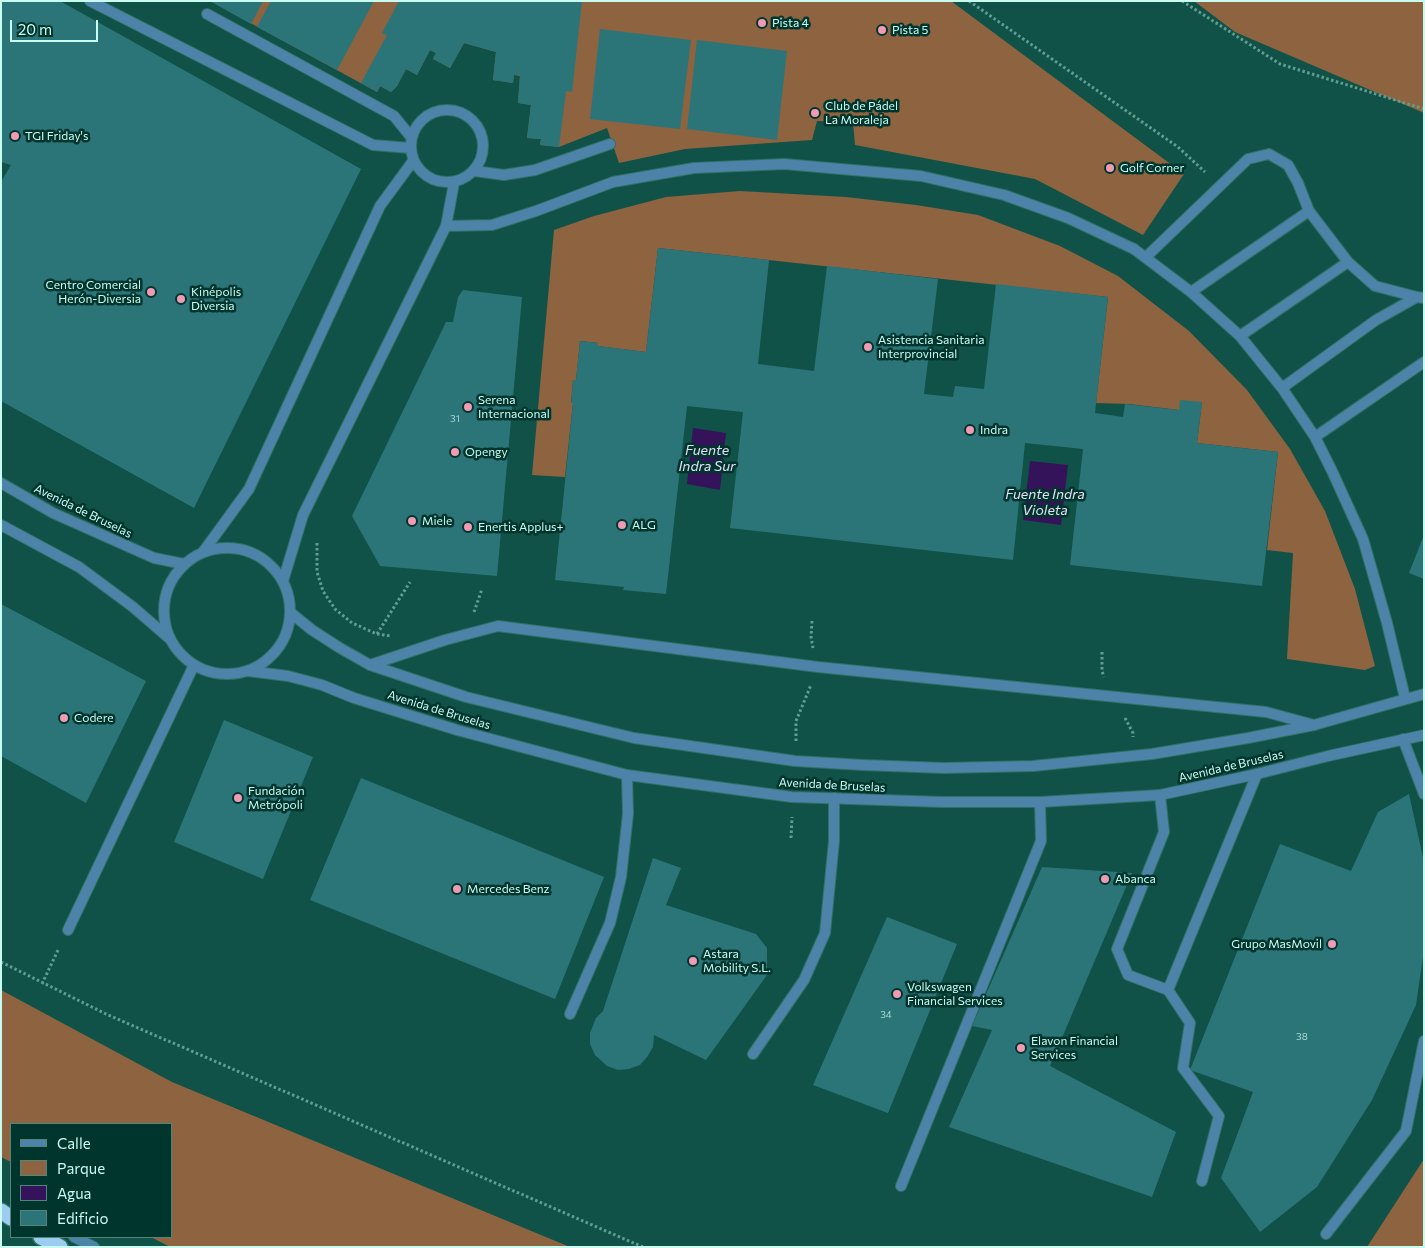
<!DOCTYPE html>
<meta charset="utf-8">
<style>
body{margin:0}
#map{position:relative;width:1425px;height:1248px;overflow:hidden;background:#105248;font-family:Commissioner,sans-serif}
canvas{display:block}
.frame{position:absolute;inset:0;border:2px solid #c9fcf1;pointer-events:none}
.legend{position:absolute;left:10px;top:1123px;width:162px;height:115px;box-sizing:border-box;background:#00352e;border:1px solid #50857c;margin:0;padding:6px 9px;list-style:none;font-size:15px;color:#c9fcf1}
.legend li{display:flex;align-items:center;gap:10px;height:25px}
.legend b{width:25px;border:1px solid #50857c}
.scale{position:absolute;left:10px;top:20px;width:88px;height:22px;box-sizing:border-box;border:2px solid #c9fcf1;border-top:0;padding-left:6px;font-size:15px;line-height:18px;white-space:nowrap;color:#c9fcf1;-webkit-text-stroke:4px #00352e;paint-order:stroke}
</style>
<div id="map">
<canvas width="1425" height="1248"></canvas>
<div class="frame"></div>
<ul class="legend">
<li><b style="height:6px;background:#4e83a9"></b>Calle</li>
<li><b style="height:14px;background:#8d6340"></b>Parque</li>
<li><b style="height:14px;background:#35135a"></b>Agua</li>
<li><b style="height:14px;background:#2b7579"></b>Edificio</li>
</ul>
<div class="scale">20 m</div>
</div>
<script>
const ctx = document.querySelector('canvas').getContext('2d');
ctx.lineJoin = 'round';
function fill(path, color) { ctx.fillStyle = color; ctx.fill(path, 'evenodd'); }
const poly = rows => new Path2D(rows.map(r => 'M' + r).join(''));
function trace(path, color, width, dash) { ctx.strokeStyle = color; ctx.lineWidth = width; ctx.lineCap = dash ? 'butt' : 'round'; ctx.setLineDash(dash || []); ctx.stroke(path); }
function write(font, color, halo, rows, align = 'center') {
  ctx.font = font + ' Commissioner,sans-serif'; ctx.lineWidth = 5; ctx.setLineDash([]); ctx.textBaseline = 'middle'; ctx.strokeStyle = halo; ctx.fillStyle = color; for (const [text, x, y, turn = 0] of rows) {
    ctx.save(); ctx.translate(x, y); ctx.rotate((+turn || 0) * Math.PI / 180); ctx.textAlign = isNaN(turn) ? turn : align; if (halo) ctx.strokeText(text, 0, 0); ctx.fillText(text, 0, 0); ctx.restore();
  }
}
const green = poly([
 [210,1,951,1,1184,174,1143,235,1035,179,855,145,853,122,817,121,812,140,685,149,619,163,607,128,559,147,540,145,541,139,527,138,531,105,518,103,520,76,514,75,513,83,493,80,496,52,464,43,450,68,433,59,436,53,430,50,417,75,406,69,397,86,391,92,380,86,377,92],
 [1194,1,1424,1,1424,113,1235,32],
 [740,191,846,197,916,205,978,215,1060,246,1118,276,1189,331,1247,390,1290,449,1325,511,1355,589,1375,666,1365,670,1287,659,1293,553,1267,550,1278,452,1197,443,1202,402,1179,410,1129,404,1096,403,1108,297,658,248,646,352,598,346,598,343,580,341,576,380,573,380,571,403,573,403,565,477,532,475,554,230,594,216,666,197],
 [1,990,172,1082,570,1247,170,1247,151,1237,171,1237,171,1124,11,1124,11,1162,1,1157],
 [1424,1159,1424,1247,1367,1247]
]);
const water = poly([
 [693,428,726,433,720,490,687,484],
 [1030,461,1068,465,1061,525,1023,520]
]);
const building = poly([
 [1,1,60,1,361,169,194,508,1,401,1,182,11,165,1,162],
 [210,1,263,1,251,24],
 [271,1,374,1,337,70,257,27],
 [399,1,582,1,572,92,566,91,559,147,540,145,541,139,527,138,531,105,518,103,520,75,514,75,513,83,493,80,496,52,464,43,450,68,433,59,436,53,430,50,417,75,406,69,397,86,391,92,380,86,377,92,361,83,387,35,382,33],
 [600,29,691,40,680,129,590,119],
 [697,40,787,51,777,140,687,129],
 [658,248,769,260,758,364,814,371,827,266,938,279,924,394,953,397,955,386,984,389,996,284,1108,297,1095,413,1123,417,1125,404,1179,410,1180,400,1202,402,1197,443,1278,452,1262,586,1070,565,1083,449,1025,443,1013,560,730,528,743,412,687,406,666,594,623,590,624,587,555,580,573,403,571,403,573,380,576,380,580,341,598,343,598,346,646,352],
 [463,290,522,297,497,576,380,566,352,516,446,322,453,322,458,297],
 [1424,535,1424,579,1409,573],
 [1,604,146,681,86,803,1,756],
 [224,720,313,757,263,879,174,842],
 [361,778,604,877,555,999,310,900],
 [1409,794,1424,862,1424,950,1416,1005,1372,1100,1317,1187,1260,1232,1221,1178,1253,1092,1190,1070,1280,844,1351,871,1378,812],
 [653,858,681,868,666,905,756,934,767,948,767,975,706,1060,654,1035,653,1047,647,1057,640,1065,629,1069,618,1070,607,1066,595,1055,590,1044,590,1033,596,1018,603,1011],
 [1042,867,1132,873,1050,1066,1176,1132,1152,1197,949,1127,992,1030,972,1026],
 [887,917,957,944,888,1113,813,1085]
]);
const path = poly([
 [969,1,1178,147,1205,172],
 [1182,1,1280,64,1424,109],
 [317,543,317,572,323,591,335,609,352,623,377,634,391,636],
 [474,612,482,589],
 [812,621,811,637,813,648],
 [377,634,410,582],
 [1102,652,1102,671,1104,677],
 [1125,718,1133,733,1133,737],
 [796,741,796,721,811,685],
 [791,838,792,817],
 [1,962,106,1014,643,1247],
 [42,984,59,948]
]);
const service = poly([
 [90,1,373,145,410,148],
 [207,14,394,116,411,137],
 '411 146a36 36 0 1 1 72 0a36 36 0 1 1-72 0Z',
 [475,171,504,175,535,170,610,144],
 [1134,249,1191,292,1240,336,1282,388,1315,437,1332,471,1363,539,1387,623,1405,698],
 [1146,257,1248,159,1269,154,1288,165,1298,183,1309,211,1348,262,1375,286,1417,297],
 [1191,292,1309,211],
 [1240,336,1348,262],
 [1282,388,1376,320,1417,297,1424,298],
 [1315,437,1424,362],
 [203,552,249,489,380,206,413,161],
 [283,581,303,515,446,226,454,183],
 [370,665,445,640,498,626,818,667,1266,712,1314,725],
 [1403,739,1424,794],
 [1160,795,1164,832,1117,949,1128,975,1168,990,1257,774],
 [1168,990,1190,1023,1183,1068,1219,1116,1202,1181],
 [570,1014,610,923,621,877,628,814,627,775],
 [753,1054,804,980,825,933,834,841,834,798],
 [901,1186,1041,841,1040,802],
 [1326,1234,1406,1131,1424,1041]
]);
const pedestrian = poly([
 [446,226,492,225,536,211,613,182,694,168,784,164,921,176,1004,195,1068,218,1134,249]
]);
const minor = poly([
 [1,483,53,513,154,558,184,564],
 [1,525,79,567,133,607,170,639],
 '164 611a63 63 0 1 1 126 0a63 63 0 1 1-126 0Z',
 [291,613,312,630,340,648,370,665,466,697,634,738,795,761,863,765,944,768,1033,766,1152,754,1248,738,1314,725,1424,694],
 [248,671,288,676,322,685,354,698,457,730,627,775,792,797,942,802,1040,802,1160,795,1257,774,1328,756,1424,735],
 [68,930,194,665],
 [74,1237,94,1247]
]);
const motorway = poly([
 [1,1211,11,1218],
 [41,1237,60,1247]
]);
const markers = [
 [762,23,5,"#f19ab4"],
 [882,30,5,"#f19ab4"],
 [815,113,5,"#f19ab4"],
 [15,136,5,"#f19ab4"],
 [1110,168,5,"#f19ab4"],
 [151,292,5,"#f19ab4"],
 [181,299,5,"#f19ab4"],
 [868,347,5,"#f19ab4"],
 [468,407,5,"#f19ab4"],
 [970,430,5,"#f19ab4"],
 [455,452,5,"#f19ab4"],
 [412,521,5,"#f19ab4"],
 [622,525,5,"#f19ab4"],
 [468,527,5,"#f19ab4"],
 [64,718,5,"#f19ab4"],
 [238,798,5,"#f19ab4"],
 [1105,879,5,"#f19ab4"],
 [457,889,5,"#f19ab4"],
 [1332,944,5,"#f19ab4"],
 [693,961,5,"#f19ab4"],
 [897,994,5,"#f19ab4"],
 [1021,1048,5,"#f19ab4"]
];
const numberNames = [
 ["31",455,419],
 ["34",886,1015],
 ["38",1302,1037]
];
const poiNames = [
 ["Pista 4",772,23],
 ["Pista 5",892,30],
 ["Club de Pádel",825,106],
 ["La Moraleja",825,120],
 ["TGI Friday's",25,136],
 ["Golf Corner",1120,168],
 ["Centro Comercial",141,285,"right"],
 ["Herón-Diversia",141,299,"right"],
 ["Kinépolis",191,292],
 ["Diversia",191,306],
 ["Asistencia Sanitaria",878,340],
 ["Interprovincial",878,354],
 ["Serena",478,400],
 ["Internacional",478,414],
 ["Indra",980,430],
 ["Opengy",465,452],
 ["Miele",422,521],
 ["ALG",632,525],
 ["Enertis Applus+",478,527],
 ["Codere",74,718],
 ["Fundación",248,791],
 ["Metrópoli",248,805],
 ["Abanca",1115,879],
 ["Mercedes Benz",467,889],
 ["Grupo MasMovil",1322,944,"right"],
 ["Astara",703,954],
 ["Mobility S.L.",703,968],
 ["Volkswagen",907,987],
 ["Financial Services",907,1001],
 ["Elavon Financial",1031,1041],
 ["Services",1031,1055]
];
const streetNames = [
 ["Avenida de Bruselas",83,511,26],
 ["Avenida de Bruselas",439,710,17],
 ["Avenida de Bruselas",1231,766,-13],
 ["Avenida de Bruselas",832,785,3]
];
const waterNames = [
 ["Fuente",707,450],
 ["Indra Sur",707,466],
 ["Fuente Indra",1045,494],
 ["Violeta",1045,510]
];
fill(green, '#8d6340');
fill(water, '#35135a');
fill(building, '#2b7579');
trace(service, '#317166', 12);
trace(pedestrian, '#317166', 12);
trace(minor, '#317166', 12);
trace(motorway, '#317166', 18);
trace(path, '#619d92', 3, [2.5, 2.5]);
trace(service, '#4e83a9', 10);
trace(pedestrian, '#4e83a9', 10);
trace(minor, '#4e83a9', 10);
trace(motorway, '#9cccf0', 15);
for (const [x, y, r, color] of markers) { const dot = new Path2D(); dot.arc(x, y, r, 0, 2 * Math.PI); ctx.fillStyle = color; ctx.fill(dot); trace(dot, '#00352e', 2); }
write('10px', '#a2dad3', null, numberNames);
write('12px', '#c9fcf1', '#00352e', poiNames, 'left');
write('12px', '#c9fcf1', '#00352e', streetNames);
write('italic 14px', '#e5def4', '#00352e', waterNames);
</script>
